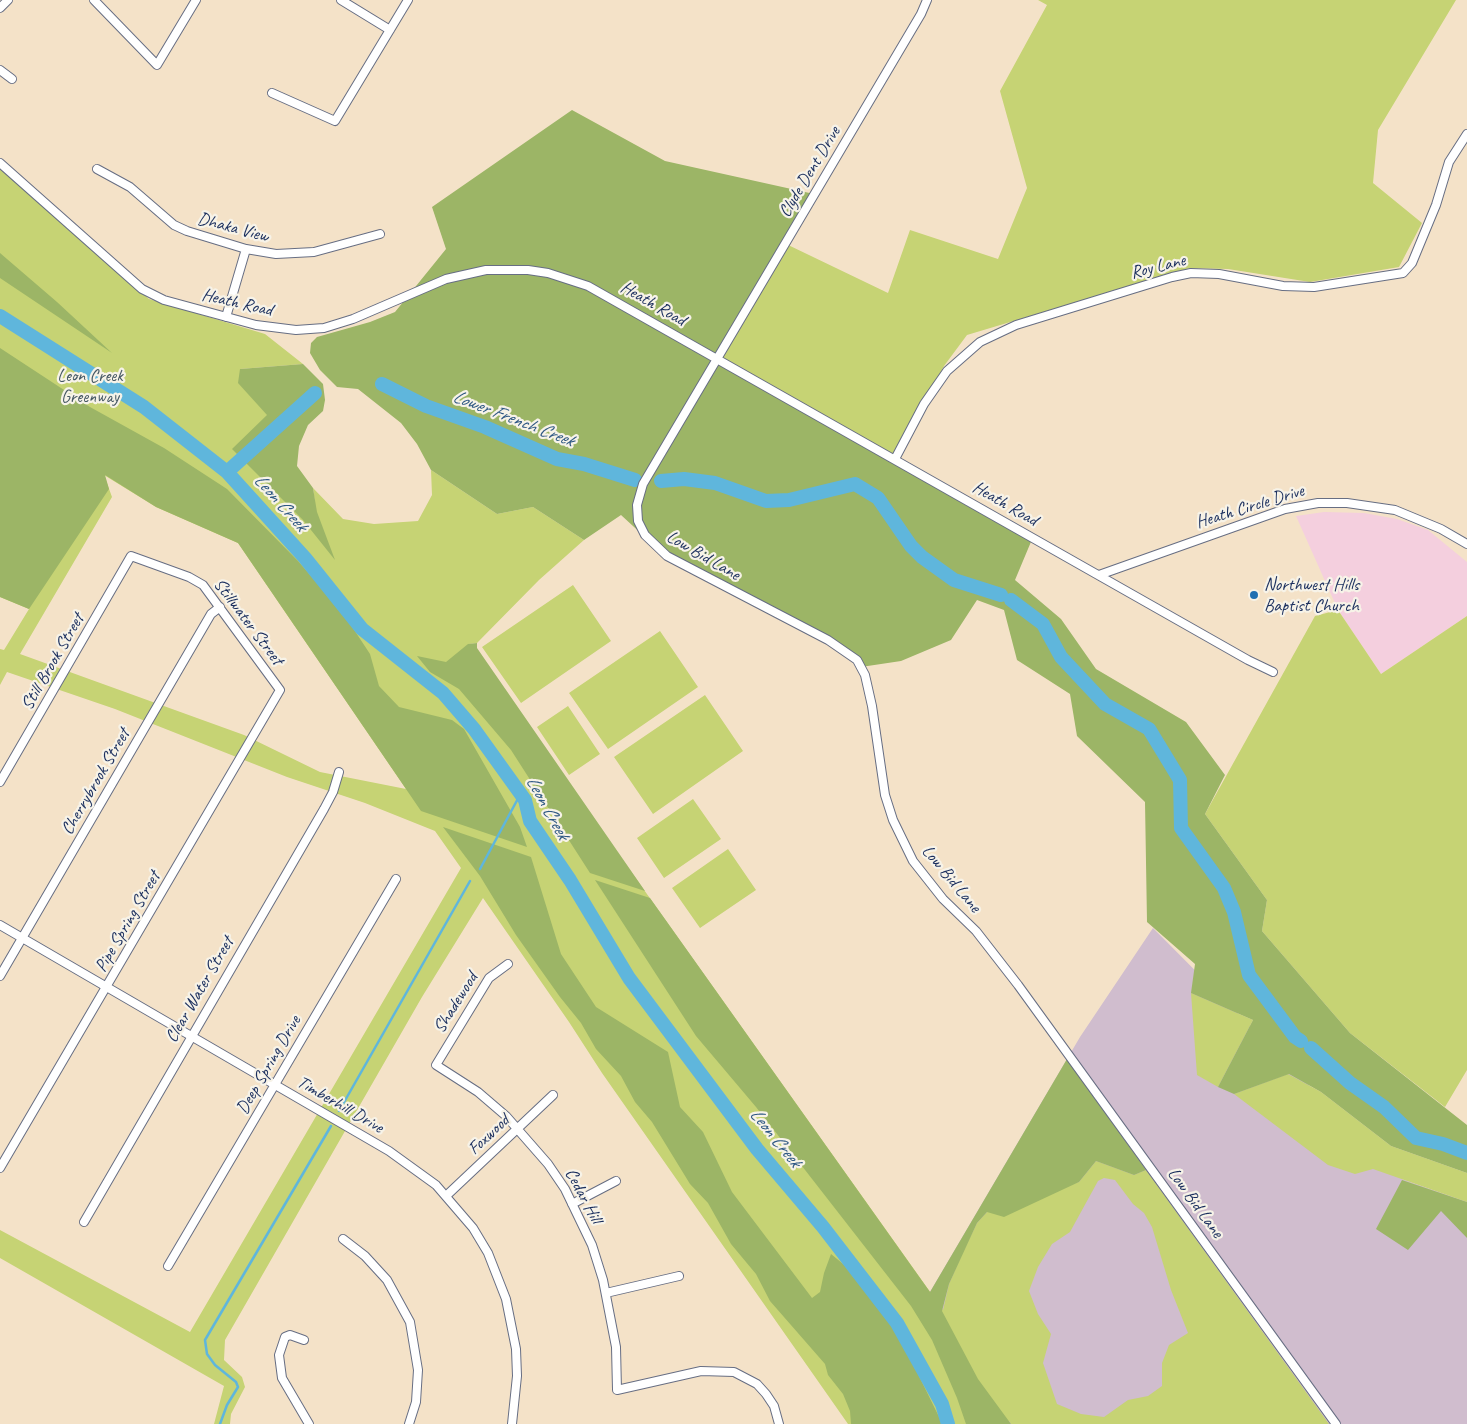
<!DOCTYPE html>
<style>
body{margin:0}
canvas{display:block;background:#f4e2c8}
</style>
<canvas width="1467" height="1424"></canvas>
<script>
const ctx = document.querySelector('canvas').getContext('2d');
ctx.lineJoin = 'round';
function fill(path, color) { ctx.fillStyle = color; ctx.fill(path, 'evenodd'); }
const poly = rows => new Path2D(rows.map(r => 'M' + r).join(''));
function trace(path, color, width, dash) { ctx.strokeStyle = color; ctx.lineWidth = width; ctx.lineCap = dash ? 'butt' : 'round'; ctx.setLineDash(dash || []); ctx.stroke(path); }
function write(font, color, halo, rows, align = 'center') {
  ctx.font = font + ' Caveat,sans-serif'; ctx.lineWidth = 4.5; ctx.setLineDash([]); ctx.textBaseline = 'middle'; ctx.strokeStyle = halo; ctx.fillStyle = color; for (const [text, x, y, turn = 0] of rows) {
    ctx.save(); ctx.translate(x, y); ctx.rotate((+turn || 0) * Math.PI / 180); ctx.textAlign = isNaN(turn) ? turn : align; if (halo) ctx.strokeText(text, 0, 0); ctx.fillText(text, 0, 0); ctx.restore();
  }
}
const built = poly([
 [1324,512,1364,513,1397,519,1428,530,1467,562,1467,616,1381,674,1338,610,1296,516]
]);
const industrial = poly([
 [1153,928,1402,1179,1467,1202,1467,1424,1001,1424,930,1292,1080,1037]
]);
const green = poly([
 [1038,0,1456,0,1378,130,1373,183,1422,223,1399,267,1310,282,1228,269,1190,268,967,335,944,366,895,459,716,358,784,243,888,293,910,230,998,259,1027,188,1000,91,1047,5],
 [0,169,149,299,265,334,303,364,240,369,282,404,293,482,315,503,313,488,343,519,374,524,418,521,432,495,431,470,497,514,533,507,584,540,539,580,477,643,469,644,943,1310,949,1284,963,1252,977,1223,987,1212,1079,1182,1096,1161,1134,1175,1146,1170,1329,1424,1011,1424,1009,1421,1001,1424,848,1424,602,1073,569,1022,483,898,422,997,225,1340,224,1360,242,1377,245,1387,231,1414,230,1424,214,1424,224,1386,0,1258,0,1230,190,1332,461,868,435,831,365,803,287,777,115,709,7,672,0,685,0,649,4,650,29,609,0,597],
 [104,475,156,507,238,543,406,789,320,772,244,735,20,654,112,497],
 [1104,1178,1115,1180,1133,1204,1144,1213,1152,1227,1171,1290,1188,1333,1169,1345,1162,1363,1162,1386,1148,1396,1128,1400,1104,1417,1081,1414,1057,1404,1043,1363,1051,1334,1038,1314,1029,1291,1038,1267,1052,1244,1070,1232,1098,1181],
 [573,585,611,641,521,703,482,647],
 [1338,610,1381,674,1467,616,1467,1070,1445,1107,1350,1033,1262,931,1267,900,1205,814,1315,616],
 [660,631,698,687,608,749,569,693],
 [705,695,743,751,653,814,614,757],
 [568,706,600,754,569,775,537,727],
 [693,799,721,839,664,878,637,838],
 [728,849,756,890,700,928,672,888],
 [1191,993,1253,1020,1218,1087,1197,1075],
 [1288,1074,1321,1092,1391,1146,1467,1173,1467,1202,1373,1169,1355,1174,1328,1165,1234,1094]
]);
const forest = poly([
 [572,110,665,161,814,194,717,358,1033,537,1015,580,1061,619,1096,669,1186,722,1225,775,1205,814,1267,900,1262,931,1350,1033,1467,1125,1467,1173,1391,1146,1321,1092,1289,1074,1234,1094,1218,1087,1253,1020,1191,993,1195,964,1147,922,1145,802,1077,736,1070,694,1017,660,1004,610,977,600,951,640,901,661,861,667,857,660,658,549,621,515,584,540,533,507,497,514,431,470,417,444,401,423,358,389,337,387,320,370,310,353,311,343,317,337,370,322,395,312,446,249,432,207],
 [0,253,57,302,112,353,0,278],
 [0,348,90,407,164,448,227,489,298,561,343,613,370,654,379,686,399,707,452,720,464,729,520,827,527,847,421,811,238,543,156,507,105,475,109,489,29,609,0,597],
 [303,364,323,384,325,400,323,411,308,425,299,446,297,466,313,488,317,512,335,560,303,520,232,449,267,415,238,383,240,369],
 [477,643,477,648,645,891,590,873,511,750,459,689,430,672,417,656,446,662,468,644],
 [443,827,531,857,561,954,596,1007,668,1052,680,1107,703,1132,732,1192,812,1298,820,1292,824,1273,831,1254,854,1273,899,1335,941,1421,941,1424,851,1424,850,1411,843,1394,828,1375,825,1364,770,1301,756,1274,731,1244,708,1203,690,1184,652,1122,635,1102,621,1076,596,1049,581,1023,560,997,516,935,480,876],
 [595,880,650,898,930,1292,1067,1059,1146,1170,1134,1175,1096,1161,1079,1182,1004,1217,987,1212,977,1223,949,1284,942,1311,978,1379,1011,1424,966,1424,957,1398,932,1340,911,1306,756,1107,696,1036],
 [1402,1180,1467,1202,1467,1238,1441,1211,1408,1250,1376,1229]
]);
const stream = poly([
 [480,869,521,793],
 [339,1111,470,881],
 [220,1424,227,1405,238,1387,236,1382,215,1365,207,1354,205,1340,331,1126]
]);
const river = poly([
 [0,316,144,407,227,472,305,558,362,629,443,693,474,729,525,800,530,821,570,880,629,978,757,1149,823,1227,897,1323,942,1404,948,1424],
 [382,384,426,406,485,427,557,459,584,464,635,480],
 [227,472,315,393],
 [661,481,684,479,715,483,766,501,789,500,855,484,878,498,911,546,922,557,954,580,1001,595],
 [1011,600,1043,624,1061,657,1105,704,1149,729,1180,780,1181,828,1224,888,1234,912,1249,975,1295,1037,1301,1041],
 [1311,1048,1350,1083,1384,1107,1416,1138,1443,1144,1467,1153]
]);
const minor = poly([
 [94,0,157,65,196,0],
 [341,0,390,30],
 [927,0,921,14,643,484,637,505,638,521,645,535,667,556,828,640,857,660,865,675,872,706,885,795,893,820,913,861,943,899,976,931,1018,985,1336,1424],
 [0,8,8,0],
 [0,70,12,79],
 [272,93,335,121,408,0],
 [0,163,142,289,164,300,256,325,296,330,324,328,353,319,446,279,486,270,528,270,548,273,588,286,1248,660,1273,672],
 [97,169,130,187,174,225,187,231,246,249,276,254,314,252,380,234],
 [226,317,246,249],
 [895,459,924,404,947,371,980,342,1016,325,1172,277,1191,273,1219,274,1283,286,1314,287,1403,273,1412,263,1436,205,1449,162,1467,134],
 [1099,575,1285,509,1318,503,1347,503,1395,510,1441,529,1467,544],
 [0,782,131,556,189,577,203,585,280,690,0,1168],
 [0,925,389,1151,436,1185,473,1228,488,1253,506,1299,516,1349,517,1376,512,1424],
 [508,964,489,978,436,1065,478,1092,506,1116,548,1164,565,1189,592,1245,603,1280,616,1347,617,1390,701,1371,734,1372,757,1384,766,1394,774,1406,779,1424],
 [0,976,211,614,220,607],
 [446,1196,553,1095],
 [572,1204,616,1181],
 [84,1222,324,809,333,792,339,772],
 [343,1239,365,1256,387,1280,410,1322,418,1370,416,1402,409,1424],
 [168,1266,396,879],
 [606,1293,679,1276],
 [304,1340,290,1335,285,1337,279,1355,282,1378,309,1424]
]);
const markers = [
 [1254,595,5,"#1f6fb2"]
];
const streetNames = [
 ["Clyde Dent Drive",810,172,-59],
 ["Dhaka View",233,228,15],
 ["Roy Lane",1158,267,-14],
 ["Heath Road",237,303,13],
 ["Heath Road",653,304,30],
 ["Heath Road",1005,504,30],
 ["Heath Circle Drive",1250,507,-17],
 ["Low Bid Lane",703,556,30],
 ["Stillwater Street",248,622,53],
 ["Still Brook Street",53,662,-60],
 ["Cherrybrook Street",96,782,-60],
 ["Low Bid Lane",951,879,50],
 ["Pipe Spring Street",128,922,-60],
 ["Clear Water Street",200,990,-60],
 ["Shadewood",456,1003,-58],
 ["Deep Spring Drive",269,1065,-60],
 ["Timberhill Drive",340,1105,30],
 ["Foxwood",489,1135,-43],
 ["Cedar Hill",583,1196,62],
 ["Low Bid Lane",1195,1203,54]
];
const parkNames = [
 ["Leon Creek",90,376],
 ["Greenway",90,397]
];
const poiNames = [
 ["Northwest Hills",1264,585],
 ["Baptist Church",1264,606]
];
const waterNames = [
 ["Lower French Creek",513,419,21],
 ["Leon Creek",280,503,48],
 ["Leon Creek",547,808,61],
 ["Leon Creek",775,1138,51]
];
fill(built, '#f4cfde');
fill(industrial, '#d0bdce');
fill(green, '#c6d374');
fill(forest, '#9cb566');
trace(stream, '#5fb6dc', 2.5);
trace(river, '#5fb6dc', 14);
trace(minor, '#676e83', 10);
trace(minor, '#fff', 8);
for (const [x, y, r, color] of markers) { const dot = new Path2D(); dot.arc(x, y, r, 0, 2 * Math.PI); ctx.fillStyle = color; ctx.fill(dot); trace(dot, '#f7f3e8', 2); }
write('18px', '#1b2f5e', '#f7f3e8', streetNames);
write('18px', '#465864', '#f7f3e8', parkNames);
write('18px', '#1b2f5e', '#f7f3e8', poiNames, 'left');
write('italic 19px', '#2f5884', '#f7f3e8', waterNames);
</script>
